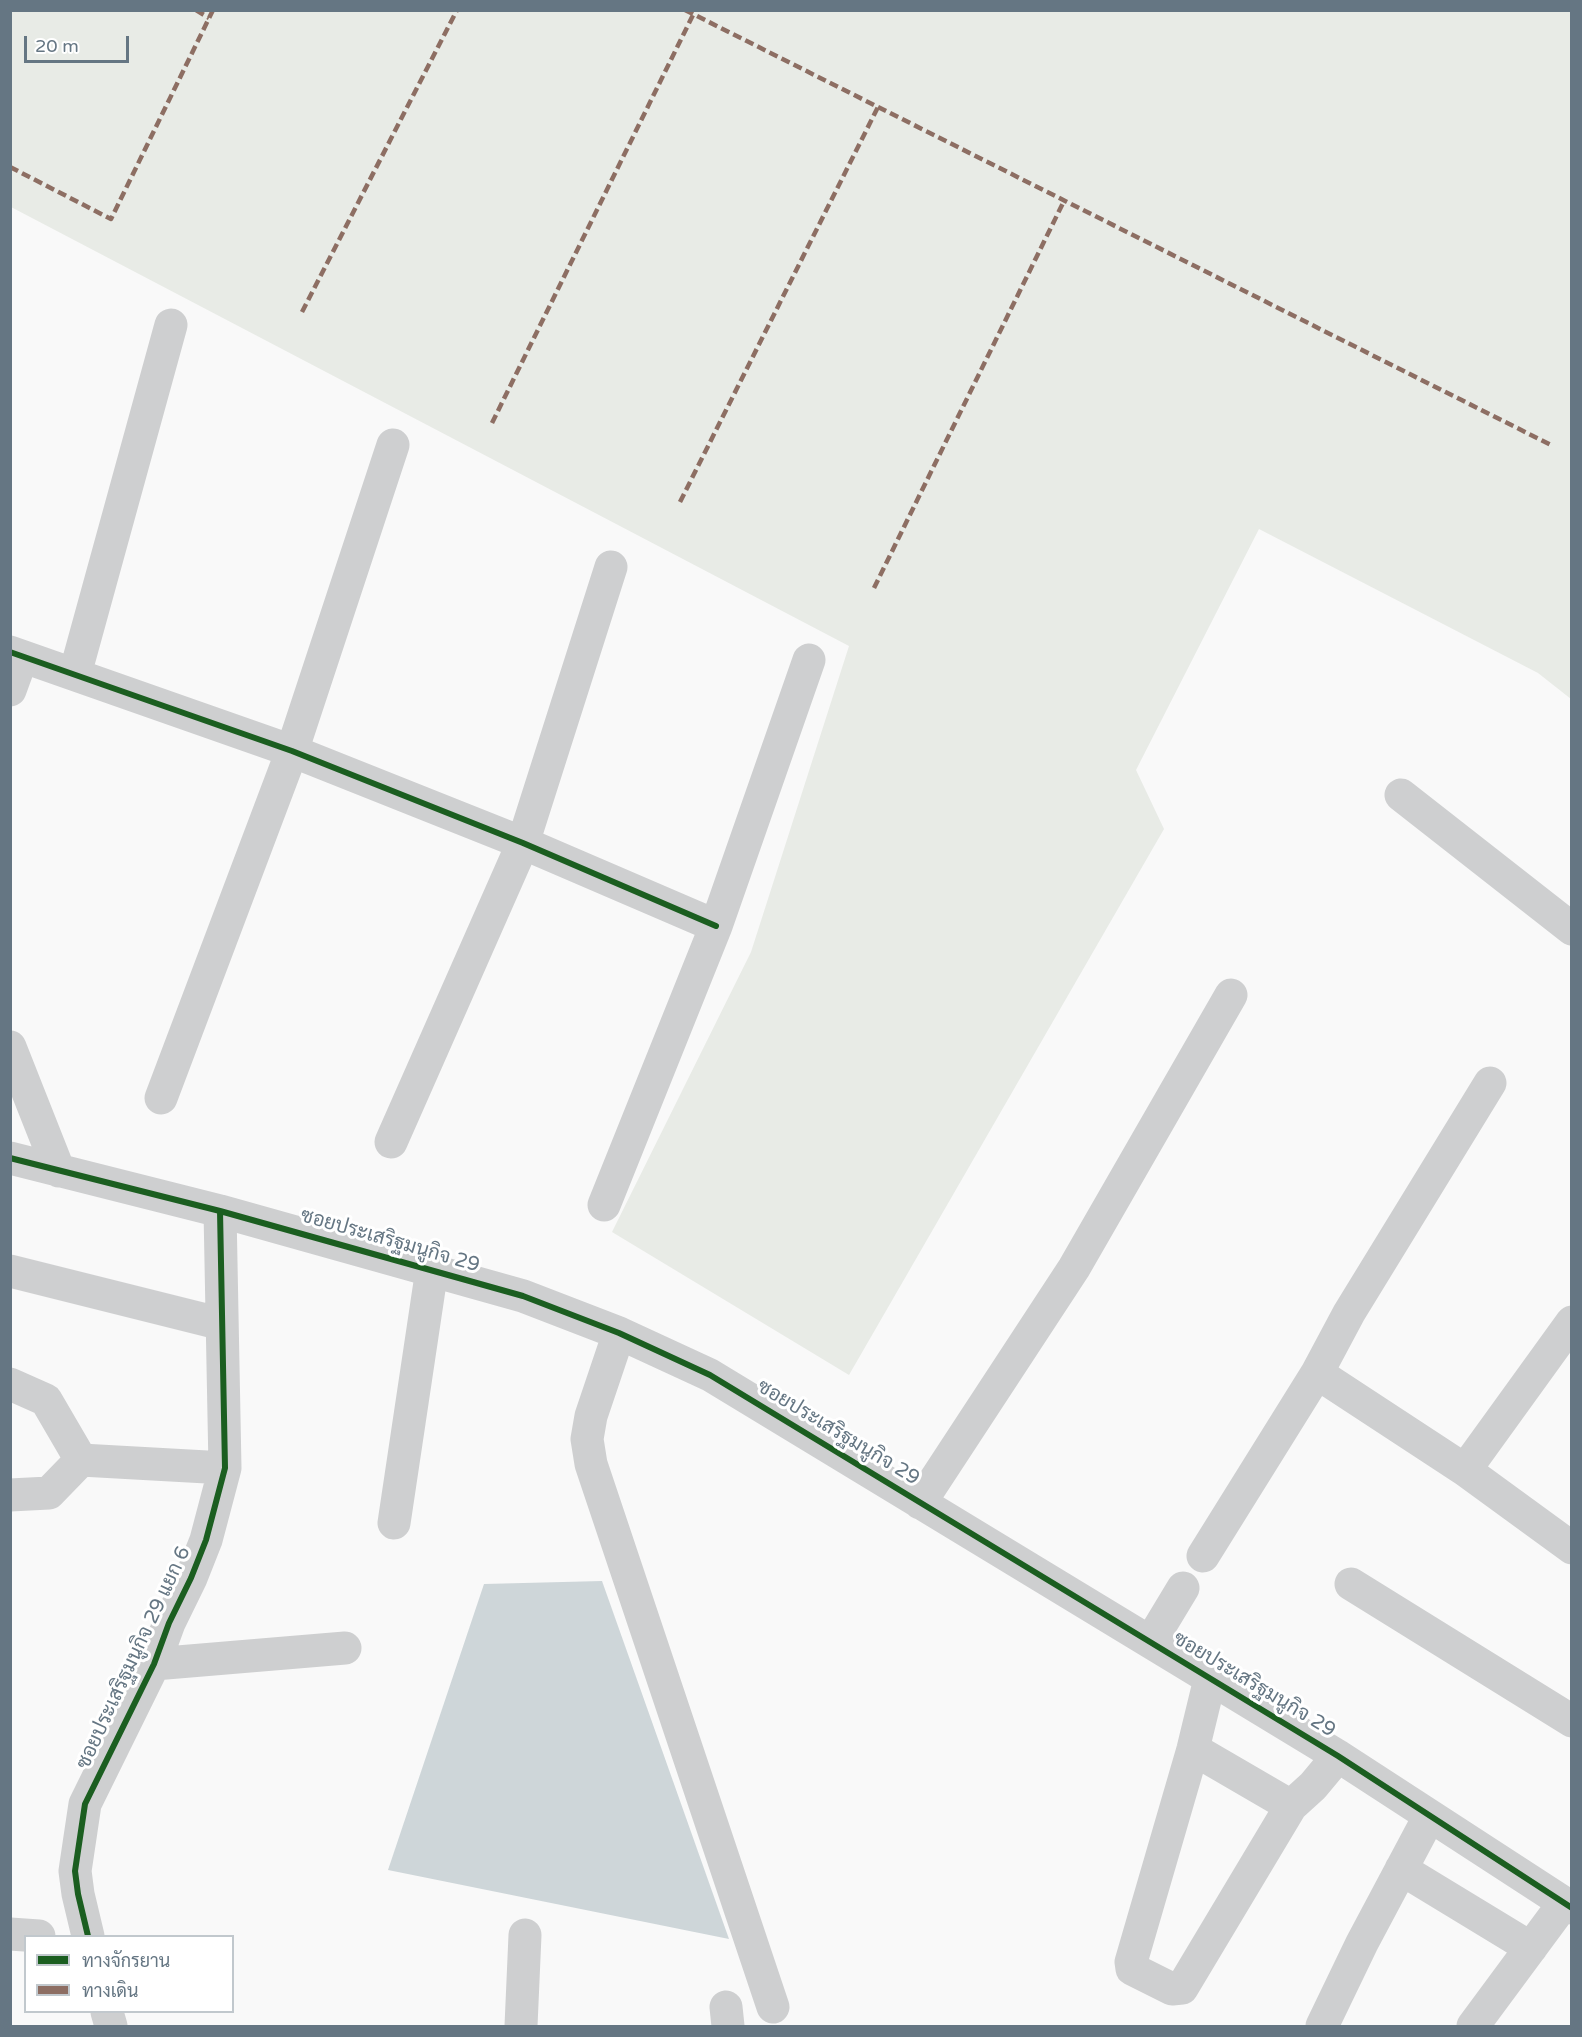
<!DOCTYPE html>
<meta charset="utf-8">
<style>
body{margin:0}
#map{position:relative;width:1582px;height:2037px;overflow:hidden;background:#f9f9f9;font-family:"Varela Round",Sarabun,sans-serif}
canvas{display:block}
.frame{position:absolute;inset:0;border:12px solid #657683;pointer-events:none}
.legend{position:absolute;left:24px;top:1935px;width:210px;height:78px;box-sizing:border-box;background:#fff;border:2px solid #c1c8cd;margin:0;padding:8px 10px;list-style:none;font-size:18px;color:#657683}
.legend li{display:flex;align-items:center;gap:12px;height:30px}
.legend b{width:30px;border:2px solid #c1c8cd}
.scale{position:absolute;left:24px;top:36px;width:105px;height:27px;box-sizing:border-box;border:3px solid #657683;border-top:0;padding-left:8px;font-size:18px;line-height:21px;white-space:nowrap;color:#657683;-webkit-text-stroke:4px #fff;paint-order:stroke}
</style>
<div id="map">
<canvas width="1582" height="2037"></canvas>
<div class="frame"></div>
<ul class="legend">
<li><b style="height:8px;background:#1b5e20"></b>ทางจักรยาน</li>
<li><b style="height:8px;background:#8d6e63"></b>ทางเดิน</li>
</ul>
<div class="scale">20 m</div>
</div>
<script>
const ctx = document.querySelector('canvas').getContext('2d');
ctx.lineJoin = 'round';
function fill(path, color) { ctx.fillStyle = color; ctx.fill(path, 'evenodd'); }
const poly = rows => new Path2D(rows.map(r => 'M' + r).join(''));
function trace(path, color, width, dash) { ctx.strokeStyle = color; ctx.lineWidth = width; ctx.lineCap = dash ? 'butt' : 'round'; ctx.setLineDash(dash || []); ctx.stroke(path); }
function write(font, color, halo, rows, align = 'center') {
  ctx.font = font + ' "Varela Round",Sarabun,sans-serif'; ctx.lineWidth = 6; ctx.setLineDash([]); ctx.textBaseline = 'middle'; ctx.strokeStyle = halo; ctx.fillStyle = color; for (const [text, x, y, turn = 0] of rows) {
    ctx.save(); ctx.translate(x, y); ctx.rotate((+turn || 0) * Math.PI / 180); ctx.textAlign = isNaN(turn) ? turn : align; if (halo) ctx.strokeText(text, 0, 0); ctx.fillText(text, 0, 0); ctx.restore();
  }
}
const green = poly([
 [10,11,1571,11,1571,699,1538,673,1259,529,1136,770,1164,829,849,1375,612,1232,751,952,849,646,11,207]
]);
const water = poly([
 [602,1581,729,1939,388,1870,484,1584]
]);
const minor = poly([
 [10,652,292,751,523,843,716,926],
 [75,674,171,325],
 [10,690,22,657],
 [1401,795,1572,929],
 [10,1047,59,1171],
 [161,1098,292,751,393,445],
 [391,1142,523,843,611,567],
 [10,1158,220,1211,523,1296,619,1333,710,1375,1338,1756,1572,1908],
 [604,1205,716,926,809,660],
 [10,1271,222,1324],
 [619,1333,591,1416,587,1439,591,1464,773,2007],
 [1317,1373,1465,1470,1572,1548],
 [10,1384,46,1400,81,1460,225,1468],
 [1465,1470,1572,1322],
 [10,1495,49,1493,81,1460],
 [920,1503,1074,1268,1231,995],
 [394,1523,432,1269],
 [1203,1556,1317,1373,1349,1313,1490,1083],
 [1351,1584,1572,1721],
 [1151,1641,1183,1588],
 [154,1664,345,1648],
 [1210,1679,1193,1749,1131,1962,1132,1969,1172,1989,1182,1988,1291,1806,1313,1786,1338,1756],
 [1193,1749,1291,1806],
 [1401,1869,1531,1948],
 [10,1934,39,1936],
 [88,1936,78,1894,75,1871,85,1804,154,1664,169,1623,191,1578,206,1540,225,1468,220,1211],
 [726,2007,728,2026],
 [107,2012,111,2026],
 [521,2026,525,1935],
 [1322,2026,1362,1943,1429,1817],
 [1473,2026,1564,1903]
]);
const quiet = poly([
 [196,10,209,18],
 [685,10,1553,446],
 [10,167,111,219,213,10],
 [302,312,457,10],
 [492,423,693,15],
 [680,502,878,107],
 [874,588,1064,201]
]);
const cycleway = poly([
 [10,652,292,751,523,843,716,926],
 [10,1158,220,1211,523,1296,619,1333,710,1375,1338,1756,1572,1908],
 [88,1936,78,1894,75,1871,85,1804,154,1664,169,1623,191,1578,206,1540,225,1468,220,1211]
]);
const streetNames = [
 ["ซอยประเสริฐมนูกิจ 29",390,1241,16],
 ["ซอยประเสริฐมนูกิจ 29",838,1433,31],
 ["ซอยประเสริฐมนูกิจ 29 แยก 6",134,1658,-65],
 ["ซอยประเสริฐมนูกิจ 29",1254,1685,31]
];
fill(green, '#e8ebe6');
fill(water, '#ced6d9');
trace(minor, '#cecfd0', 33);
trace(quiet, '#8d6e63', 4.5, [9, 4.5]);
trace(cycleway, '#1b5e20', 6);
write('20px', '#657683', '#fff', streetNames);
</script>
